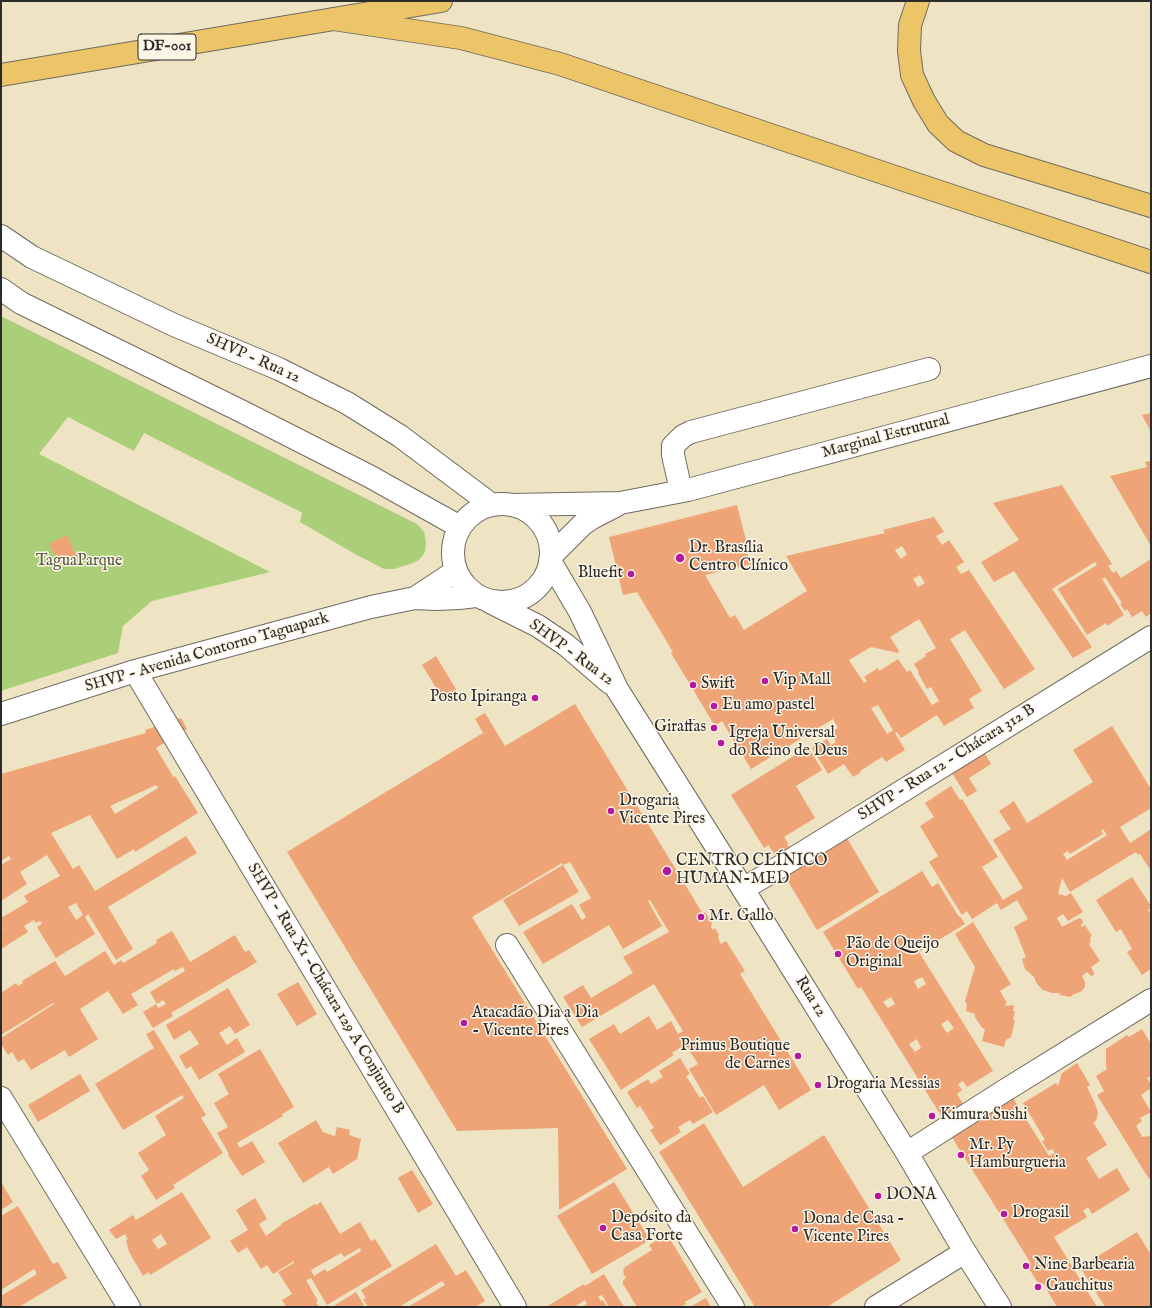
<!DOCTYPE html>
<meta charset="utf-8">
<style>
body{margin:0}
#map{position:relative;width:1152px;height:1308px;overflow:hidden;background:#eee3c2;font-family:"IM FELL English",serif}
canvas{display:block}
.frame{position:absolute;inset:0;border:2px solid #2b2b2b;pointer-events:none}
</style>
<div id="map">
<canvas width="1152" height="1308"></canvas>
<div class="frame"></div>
</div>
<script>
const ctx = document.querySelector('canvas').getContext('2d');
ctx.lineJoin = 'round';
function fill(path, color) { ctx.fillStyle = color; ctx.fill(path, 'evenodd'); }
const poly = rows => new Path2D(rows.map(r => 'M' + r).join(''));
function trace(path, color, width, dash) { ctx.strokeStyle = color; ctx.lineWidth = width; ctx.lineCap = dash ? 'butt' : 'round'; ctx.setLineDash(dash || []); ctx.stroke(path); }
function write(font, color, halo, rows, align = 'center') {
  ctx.font = font + ' "IM FELL English",serif'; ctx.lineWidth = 3; ctx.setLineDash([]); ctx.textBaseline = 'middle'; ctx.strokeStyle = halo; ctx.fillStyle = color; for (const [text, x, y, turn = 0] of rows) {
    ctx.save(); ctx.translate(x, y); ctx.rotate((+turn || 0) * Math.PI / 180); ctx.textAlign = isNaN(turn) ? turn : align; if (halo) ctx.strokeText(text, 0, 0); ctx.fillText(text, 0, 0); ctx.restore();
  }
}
const green = poly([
 [1,316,417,524,424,532,426,542,425,552,420,559,413,563,394,569,384,569,355,554,300,522,302,513,299,511,144,433,134,451,68,417,39,454,270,572,152,601,123,626,118,653,1,691]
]);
const building = poly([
 [1151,413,1151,432,1142,415],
 [1151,461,1151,546,1110,476,1147,467,1145,462],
 [1062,485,1112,564,1108,566,1113,573,1116,571,1121,578,1151,559,1151,613,1146,617,1142,611,1132,617,1127,609,1125,611,1120,604,1122,603,1105,577,1102,579,1124,615,1107,626,1106,623,1087,635,1058,589,1097,565,1095,562,1052,589,1092,647,1073,658,1014,571,994,582,981,562,1019,540,993,503],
 [737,505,749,552,747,552,749,560,751,560,752,564,705,575,730,618,735,615,744,630,807,591,786,556,885,533,883,530,934,517,944,532,936,536,942,545,949,540,964,562,956,567,961,574,969,570,1035,669,1004,689,965,630,950,639,982,691,969,699,974,708,944,726,937,715,901,738,897,732,895,733,905,750,886,762,882,757,860,771,861,772,853,777,844,764,828,774,812,748,827,739,831,745,836,742,830,733,838,728,833,719,751,769,722,721,715,726,671,653,673,652,637,592,623,595,609,537],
 [902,546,907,554,901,559,895,550],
 [920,575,925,583,918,587,913,579],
 [919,619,936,648,925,654,926,656,914,664,919,672,918,673,927,689,931,687,939,701,932,705,910,670,907,672,898,659,879,671,878,668,864,677,867,681,864,683,849,660,871,647,898,653,899,651,890,637],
 [878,705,893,730,887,734,871,708],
 [67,535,77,557,60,565,49,544],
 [436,656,457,691,443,699,422,665],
 [575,704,703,914,705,912,712,923,711,927,713,930,715,928,719,935,718,938,721,944,726,941,745,971,740,974,811,1090,779,1110,764,1085,716,1115,689,1069,698,1064,687,1047,686,1047,685,1045,672,1053,674,1055,621,1090,589,1039,614,1024,620,1034,649,1016,657,1030,671,1021,678,1034,683,1031,654,984,582,1027,563,997,583,985,591,998,633,973,623,957,669,932,650,900,648,901,662,926,623,949,609,925,543,964,523,932,572,904,582,920,586,917,579,905,591,898,570,862,563,865,562,863,472,917,627,1169,559,1210,558,1128,457,1131,287,852,483,733,475,719,485,713,505,746],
 [181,718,187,729,156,748,174,778,175,776,198,813,135,852,134,849,117,859,90,815,51,833,73,869,79,865,95,891,186,836,197,853,108,907,133,949,116,960,88,914,85,917,95,934,56,958,37,927,42,924,40,921,36,923,34,920,24,926,28,932,1,949,1,932,3,930,1,927,1,918,28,902,24,896,60,876,47,855,20,872,27,884,1,901,1,865,11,859,9,856,1,861,1,774,146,733,145,730],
 [156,785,158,788,115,814,110,806],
 [76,903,83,915,76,920,68,907],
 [1112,726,1151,789,1151,808,1120,827,1130,843,1151,829,1151,871,1140,854,1138,855,1136,852,1070,892,1062,878,1058,894,1066,896,1071,893,1083,912,1068,921,1063,914,1057,918,1062,927,1077,919,1080,918,1082,920,1083,923,1081,925,1082,927,1085,925,1092,936,1090,937,1091,939,1090,940,1091,942,1089,944,1100,961,1091,967,1094,973,1094,975,1091,976,1087,972,1082,976,1085,982,1085,987,1082,991,1072,995,1071,997,1060,995,1059,993,1052,993,1043,990,1037,984,1034,977,1025,969,1022,959,1026,957,1014,927,1028,919,1017,900,1001,910,997,903,972,919,967,911,962,915,929,862,938,856,920,826,934,817,925,803,951,786,960,800,962,799,998,857,982,867,1003,900,1023,888,993,840,1011,829,999,811,1014,801,1027,823,1093,782,1073,750],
 [1103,829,1107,835,1067,860,1063,854,1068,851,1070,854,1103,834,1101,831],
 [808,747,822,770,796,786,815,818,784,837,788,843,787,844,789,847,781,852,792,867,845,835,879,892,817,930,783,873,785,871,769,846,769,845,764,848,731,795],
 [982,749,991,764,969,778,977,791,967,797,950,770],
 [563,865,579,892,519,926,503,900],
 [922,871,932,887,938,883,959,917,960,916,965,924,919,952,993,1071,967,1087,963,1081,958,1084,962,1090,957,1094,971,1117,1010,1093,1049,1156,1055,1153,1052,1149,1048,1151,1042,1141,1045,1140,1023,1103,1056,1083,1058,1086,1062,1073,1077,1063,1090,1085,1087,1087,1096,1106,1098,1113,1096,1121,1093,1122,1107,1145,1086,1158,1099,1179,1117,1168,1130,1190,1092,1214,1088,1207,1083,1211,1087,1217,1054,1237,1097,1307,1057,1307,1043,1283,1038,1283,1028,1267,1030,1262,948,1131,950,1130,861,987,858,989,823,932],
 [922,977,926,984,918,989,914,981],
 [891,997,895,1004,888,1008,883,1002],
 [948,1020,954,1028,947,1033,941,1024],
 [917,1039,921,1048,915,1052,909,1044],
 [1132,877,1151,906,1151,908,1148,910,1151,914,1151,969,1142,975,1127,952,1132,949,1121,929,1116,932,1096,900],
 [973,922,1011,984,1000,991,1007,1003,1005,1004,1006,1006,1013,1005,1014,1006,1013,1011,1015,1011,1013,1020,1015,1021,1011,1037,1006,1040,1004,1047,982,1041,985,1029,982,1028,975,1017,975,1014,966,1011,967,1004,965,1001,975,967,955,934],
 [172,931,190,962,235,935,245,952,249,950,257,962,171,1013,173,1016,153,1028,143,1012,156,1004,158,1008,166,1004,163,1000,157,1004,150,992,185,971,183,967,175,971,174,969,131,994,138,1005,123,1014,108,991,80,1009,98,1039,69,1057,65,1050,31,1070,24,1059,18,1062,12,1052,8,1055,1,1044,1,1038,54,1004,53,1003,1,1035,1,993,16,983,18,986,23,983,22,981,55,961,65,976,105,951,114,965,121,960,123,963,157,943,156,940],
 [298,982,317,1014,297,1026,277,994],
 [228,988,250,1025,235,1034,230,1026,219,1033,227,1045,237,1038,245,1052,199,1080,191,1066,186,1069,179,1056,199,1044,192,1033,190,1030,174,1040,166,1025],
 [1142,1029,1151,1044,1151,1076,1147,1078,1151,1084,1151,1088,1141,1095,1151,1112,1140,1118,1142,1121,1136,1126,1142,1136,1140,1137,1151,1136,1151,1177,1149,1179,1097,1095,1104,1091,1096,1076,1107,1069,1106,1066,1106,1049,1127,1035,1129,1037],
 [154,1030,206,1115,201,1118,223,1153,173,1185,175,1188,156,1200,141,1176,149,1170,138,1153,166,1135,155,1116,184,1098,182,1095,123,1130,95,1084,154,1048,146,1034],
 [260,1049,294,1107,282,1114,283,1116,237,1143,240,1148,252,1141,265,1162,242,1176,228,1155,229,1154,217,1133,228,1127,214,1103,229,1094,218,1074],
 [680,1058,690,1074,686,1076,700,1098,703,1096,713,1112,693,1124,690,1120,678,1127,681,1132,660,1145,650,1130,654,1128,640,1106,637,1108,627,1092,648,1079,651,1084,663,1077,659,1071],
 [80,1074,90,1091,38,1122,28,1105],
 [316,1120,323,1132,335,1136,337,1127,350,1130,349,1135,361,1139,357,1159,333,1174,329,1167,303,1183,278,1143],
 [704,1123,743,1187,824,1135,901,1260,827,1307,755,1307,659,1152],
 [412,1170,433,1204,418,1213,398,1178],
 [1,1182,13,1202,1,1210],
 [614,1182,650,1240,592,1274,557,1216],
 [182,1192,211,1238,150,1275,149,1272,143,1276,129,1252,126,1240,128,1239,125,1234,116,1239,109,1230,133,1215,136,1220],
 [161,1234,167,1244,158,1249,152,1240],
 [255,1198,267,1219,259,1224,266,1236,281,1225,281,1224,315,1204,316,1205,321,1202,340,1234,360,1222,371,1241,375,1239,392,1266,327,1305,311,1278,306,1280,318,1301,316,1302,319,1307,286,1307,282,1300,292,1294,278,1272,294,1263,294,1261,273,1274,267,1265,261,1269,247,1247,238,1253,230,1241,248,1230,236,1210],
 [360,1248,361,1251,327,1272,325,1269,314,1276,311,1270,341,1253,344,1257],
 [18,1206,53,1264,58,1262,67,1278,19,1307,1,1307,1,1296,37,1274,34,1269,1,1290,1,1216],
 [1137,1232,1151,1255,1151,1307,1105,1307,1080,1267],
 [667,1234,702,1292,685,1302,686,1304,680,1307,637,1307,623,1284,623,1281,626,1277,624,1275,623,1270,625,1267,652,1250,649,1245],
 [436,1244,456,1276,466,1270,485,1301,475,1307,408,1307,445,1285,442,1281,399,1307,368,1307,363,1299,366,1298,361,1290],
 [604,1274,624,1307,609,1307,602,1295,598,1297,601,1301,603,1300,607,1307,581,1307,587,1304,585,1300,574,1307,546,1307,584,1284,585,1286],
 [356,1292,364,1305,361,1307,332,1307],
 [706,1298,711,1307,690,1307]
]);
const minor = poly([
 [1,236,32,257,174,325,279,369,347,403,400,436,492,505],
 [1,289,21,303,241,411,369,476,460,527],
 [681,491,673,455,673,446,683,436,691,432,929,369],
 '453 553a49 49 0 1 1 98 0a49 49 0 1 1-98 0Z',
 [512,505,620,503,688,490,1151,366],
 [551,556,583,524,592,518,617,505],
 [550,561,580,612,617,689,743,889,907,1153,965,1252,1000,1307],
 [415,598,456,571],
 [490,602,538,626,566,645,610,683],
 [135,671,515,1307],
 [1,714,135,671,371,607,415,598,437,599,459,598,476,596],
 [743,889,783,865,1151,637],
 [507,945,733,1307],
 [1,1098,129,1307],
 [907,1153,1004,1091,1151,1000],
 [876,1307,965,1252]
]);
const highway = poly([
 [918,1,910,25,909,51,912,75,924,101,938,124,956,141,984,155,1151,206],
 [333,19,461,38,560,64,910,182,1151,262],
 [1,75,441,1]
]);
const markers = [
 [680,558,5,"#b5179e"],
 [631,574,4,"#b5179e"],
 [765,681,4,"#b5179e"],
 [693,685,4,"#b5179e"],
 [535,698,4,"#b5179e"],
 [714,706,4,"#b5179e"],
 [714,728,4,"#b5179e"],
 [721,743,4,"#b5179e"],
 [611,811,4,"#b5179e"],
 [667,871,5,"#b5179e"],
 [701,917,4,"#b5179e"],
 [838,954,4,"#b5179e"],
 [464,1023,4,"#b5179e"],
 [798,1056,4,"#b5179e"],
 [818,1085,4,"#b5179e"],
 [932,1116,4,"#b5179e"],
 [961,1155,4,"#b5179e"],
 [878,1196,4,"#b5179e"],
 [1004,1214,4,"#b5179e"],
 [603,1228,4,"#b5179e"],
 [795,1229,4,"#b5179e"],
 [1026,1266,4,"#b5179e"],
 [1038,1287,4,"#b5179e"]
];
const shields = [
 [167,47,58]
];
const shieldNames = [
 ["DF-001",167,47]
];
const streetNames = [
 ["SHVP - Rua 12",253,359,24],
 ["Marginal Estrutural",886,437,-15],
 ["SHVP - Avenida Contorno Taguapark",207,653,-16],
 ["SHVP - Rua 12",571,653,36],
 ["SHVP - Rua 12 - Chácara 312 B",947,763,-32],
 ["SHVP - Rua X1 -Chácara 129 A Conjunto B",325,989,59],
 ["Rua 12",810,997,58]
];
const poiNames = [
 ["Dr. Brasília",689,549],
 ["Centro Clínico",689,567],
 ["Bluefit",623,574,"right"],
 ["Vip Mall",773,681],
 ["Swift",701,685],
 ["Posto Ipiranga",527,698,"right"],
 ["Eu amo pastel",722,706],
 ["Giraffas",706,728,"right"],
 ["Igreja Universal",729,734],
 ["do Reino de Deus",729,752],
 ["Drogaria",619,802],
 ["Vicente Pires",619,820],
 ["CENTRO CLÍNICO",676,862],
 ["HUMAN-MED",676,880],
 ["Mr. Gallo",709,917],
 ["Pão de Queijo",846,945],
 ["Original",846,963],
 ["Atacadão Dia a Dia",472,1014],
 ["- Vicente Pires",472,1032],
 ["Primus Boutique",790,1047,"right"],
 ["de Carnes",790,1065,"right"],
 ["Drogaria Messias",826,1085],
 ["Kimura Sushi",940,1116],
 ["Mr. Py",969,1146],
 ["Hamburgueria",969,1164],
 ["DONA",886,1196],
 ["Drogasil",1012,1214],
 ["Depósito da",611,1219],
 ["Casa Forte",611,1237],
 ["Dona de Casa -",803,1220],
 ["Vicente Pires",803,1238],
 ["Nine Barbearia",1034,1266],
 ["Gauchitus",1046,1287]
];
const parkNames = [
 ["TaguaParque",79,562]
];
fill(green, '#abcf78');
fill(building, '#eea477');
trace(minor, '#6f6b60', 24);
trace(highway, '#6f6b60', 24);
trace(minor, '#fff', 22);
trace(highway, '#edc569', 22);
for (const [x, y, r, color] of markers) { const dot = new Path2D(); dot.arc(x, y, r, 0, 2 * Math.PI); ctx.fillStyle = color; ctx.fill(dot); trace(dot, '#fcf5e5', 1.5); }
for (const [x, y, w] of shields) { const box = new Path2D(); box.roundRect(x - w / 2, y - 13, w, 26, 3); ctx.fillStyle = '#fcf5e5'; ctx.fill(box); trace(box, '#2b2b2b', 1); }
write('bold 15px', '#2b2b2b', null, shieldNames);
write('16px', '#2b2b2b', '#fcf5e5', streetNames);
write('16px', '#2b2b2b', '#fcf5e5', poiNames, 'left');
write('16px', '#515c42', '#fcf5e5', parkNames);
</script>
